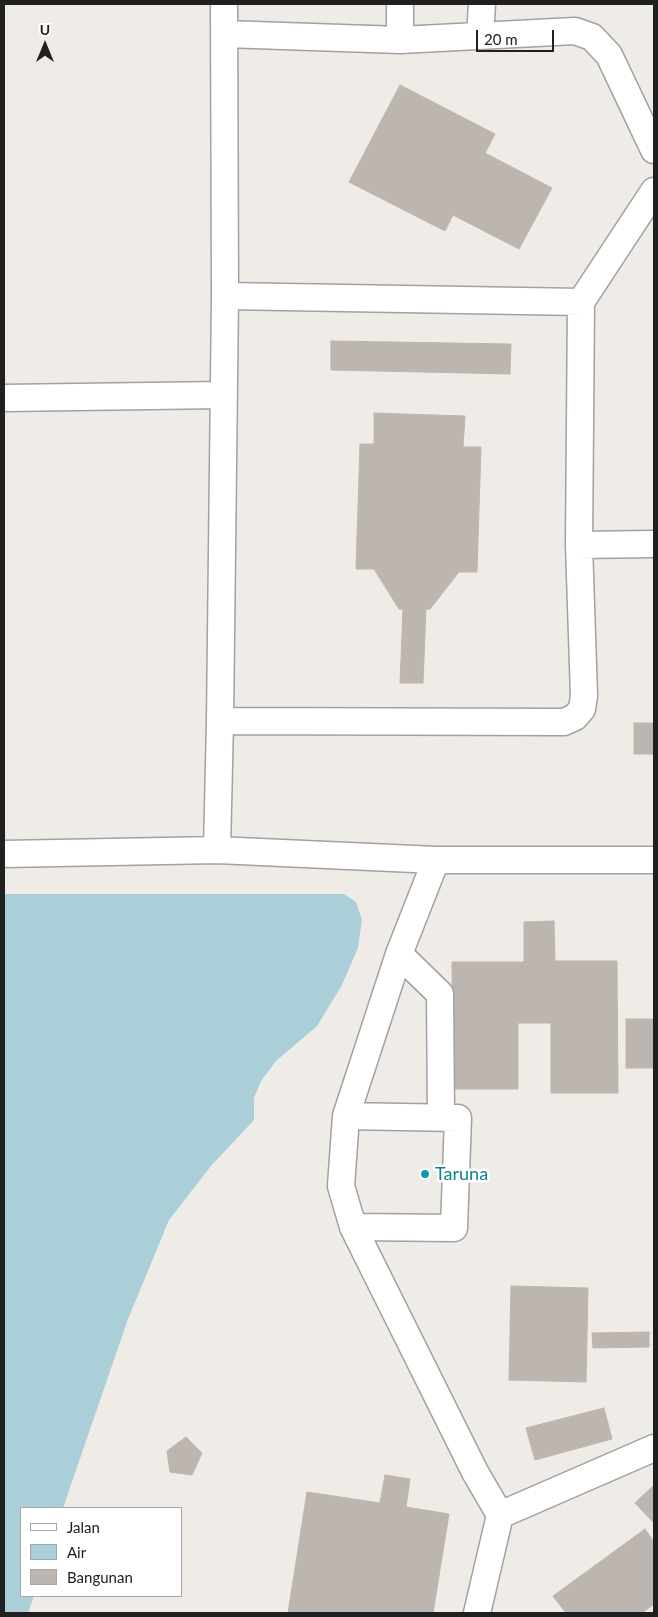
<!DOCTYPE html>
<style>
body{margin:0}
#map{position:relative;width:658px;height:1617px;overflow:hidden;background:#efece7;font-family:Lato,sans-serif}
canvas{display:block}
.frame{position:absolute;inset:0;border:5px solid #202020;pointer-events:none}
.legend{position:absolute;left:20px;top:1507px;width:162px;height:90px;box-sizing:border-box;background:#fff;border:1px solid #a6a6a6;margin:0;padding:6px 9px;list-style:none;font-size:15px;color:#202020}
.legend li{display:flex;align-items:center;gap:10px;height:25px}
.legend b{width:25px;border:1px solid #a6a6a6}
.north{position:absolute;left:20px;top:20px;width:50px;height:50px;-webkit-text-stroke:4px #fff;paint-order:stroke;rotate:0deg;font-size:14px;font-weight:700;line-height:20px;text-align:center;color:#202020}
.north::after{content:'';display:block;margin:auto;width:18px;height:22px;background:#202020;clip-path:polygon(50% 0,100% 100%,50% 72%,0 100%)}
.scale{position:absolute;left:476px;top:30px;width:78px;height:22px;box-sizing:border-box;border:2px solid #202020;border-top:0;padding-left:6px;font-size:15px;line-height:18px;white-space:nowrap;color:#202020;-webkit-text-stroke:4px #fff;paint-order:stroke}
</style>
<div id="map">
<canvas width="658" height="1617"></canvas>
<div class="frame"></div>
<ul class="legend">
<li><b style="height:6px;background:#fff"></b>Jalan</li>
<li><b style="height:14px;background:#abcfd9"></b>Air</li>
<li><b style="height:14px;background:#bdb6b0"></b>Bangunan</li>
</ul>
<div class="north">U</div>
<div class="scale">20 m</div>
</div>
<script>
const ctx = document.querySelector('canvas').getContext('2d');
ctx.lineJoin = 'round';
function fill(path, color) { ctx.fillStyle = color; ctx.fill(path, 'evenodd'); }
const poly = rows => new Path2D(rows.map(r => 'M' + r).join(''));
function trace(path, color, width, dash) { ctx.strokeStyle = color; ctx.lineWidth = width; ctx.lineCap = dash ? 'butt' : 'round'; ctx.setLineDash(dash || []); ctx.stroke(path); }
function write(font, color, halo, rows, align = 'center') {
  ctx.font = font + ' Lato,sans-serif'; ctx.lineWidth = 5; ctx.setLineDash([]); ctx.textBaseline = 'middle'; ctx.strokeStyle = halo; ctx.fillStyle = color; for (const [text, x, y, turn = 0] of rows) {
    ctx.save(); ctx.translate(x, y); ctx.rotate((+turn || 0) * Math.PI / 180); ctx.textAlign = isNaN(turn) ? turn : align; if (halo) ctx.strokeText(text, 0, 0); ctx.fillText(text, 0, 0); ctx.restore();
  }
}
const water = poly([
 [4,894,344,894,356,902,362,920,358,948,341,987,317,1026,276,1061,261,1081,254,1098,254,1120,211,1166,169,1220,128,1319,63,1508,21,1508,21,1596,34,1596,28,1613,4,1613]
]);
const building = poly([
 [400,85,495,134,485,153,552,188,519,249,453,215,445,231,349,182,400,85],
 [331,341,511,344,510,374,331,370,331,341],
 [374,413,465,416,463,447,481,447,477,572,459,572,430,609,426,609,423,683,400,683,403,609,399,609,374,569,356,569,360,444,374,444,374,413],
 [634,723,654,723,654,754,634,754,634,723],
 [554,921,555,961,617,961,618,1093,551,1093,551,1023,518,1023,518,1089,453,1089,452,962,524,962,524,922,554,921],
 [626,1019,654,1019,654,1068,626,1068,626,1019],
 [511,1286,588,1288,586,1382,509,1380,511,1286],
 [649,1332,649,1347,593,1348,592,1333,649,1332],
 [604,1408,612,1439,535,1460,526,1428,604,1408],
 [186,1437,202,1453,192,1475,170,1472,167,1451,186,1437],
 [385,1475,410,1479,406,1507,449,1514,433,1613,288,1613,307,1492,380,1503,385,1475],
 [654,1485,654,1523,635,1503,654,1485],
 [645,1529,654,1542,654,1604,642,1613,566,1613,553,1596,645,1529]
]);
const minor = poly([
 [224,4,225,296,220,721,217,850,436,860,654,860],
 [225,34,400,40,575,31,592,37,609,55,654,150],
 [480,35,482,4],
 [400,40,400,4],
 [225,296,581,302,654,191],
 [4,398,223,395],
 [579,545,654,544],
 [220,721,564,722,575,717,582,709,584,696,579,545,581,302],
 [4,854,217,850],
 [436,860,399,954,346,1116,341,1186,353,1227,475,1472,500,1515,477,1613],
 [399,954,440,994,441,1117],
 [346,1116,458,1118,454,1228,353,1227],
 [500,1515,654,1448]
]);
const markers = [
 [425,1174,5,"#0f9aa8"]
];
const cultureNames = [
 ["Taruna",435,1174]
];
fill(water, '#abcfd9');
fill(building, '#bdb6b0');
trace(building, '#c0b4aa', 1);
trace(minor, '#a1a1a1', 29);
trace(minor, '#fff', 26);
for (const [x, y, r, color] of markers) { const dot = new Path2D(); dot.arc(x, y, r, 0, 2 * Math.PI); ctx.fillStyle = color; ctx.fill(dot); trace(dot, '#fff', 2); }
write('18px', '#0d838f', '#fff', cultureNames, 'left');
</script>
